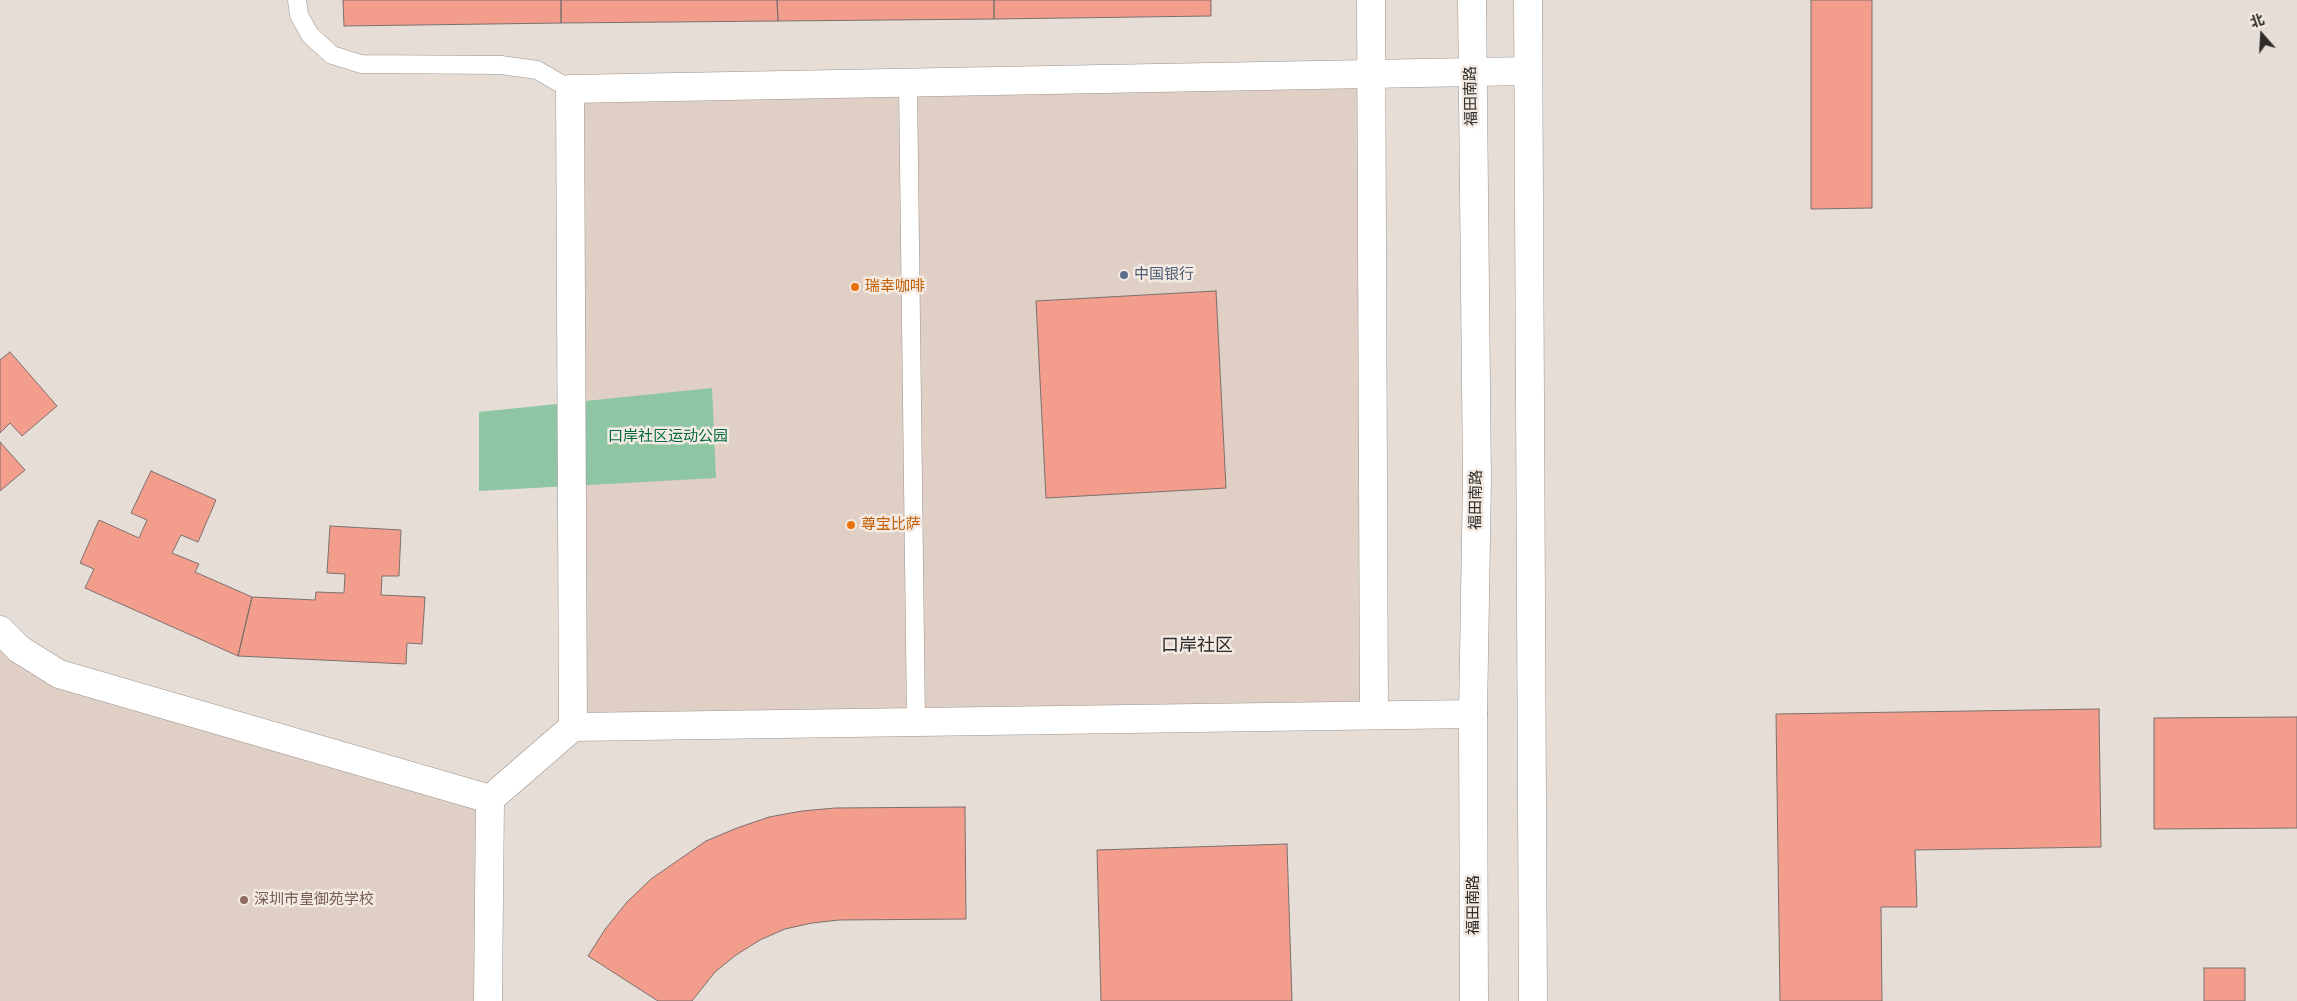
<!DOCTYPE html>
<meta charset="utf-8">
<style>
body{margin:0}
#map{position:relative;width:2297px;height:1001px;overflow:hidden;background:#e6ddd6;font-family:Jost,"Noto Sans SC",sans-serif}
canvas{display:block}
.north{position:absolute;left:2237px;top:10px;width:50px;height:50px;-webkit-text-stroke:4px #f3eae3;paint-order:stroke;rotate:341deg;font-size:14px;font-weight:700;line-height:20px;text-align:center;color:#2d2a27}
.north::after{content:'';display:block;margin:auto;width:18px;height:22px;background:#2d2a27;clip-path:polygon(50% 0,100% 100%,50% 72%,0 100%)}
</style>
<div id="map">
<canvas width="2297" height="1001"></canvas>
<div class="north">北</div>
</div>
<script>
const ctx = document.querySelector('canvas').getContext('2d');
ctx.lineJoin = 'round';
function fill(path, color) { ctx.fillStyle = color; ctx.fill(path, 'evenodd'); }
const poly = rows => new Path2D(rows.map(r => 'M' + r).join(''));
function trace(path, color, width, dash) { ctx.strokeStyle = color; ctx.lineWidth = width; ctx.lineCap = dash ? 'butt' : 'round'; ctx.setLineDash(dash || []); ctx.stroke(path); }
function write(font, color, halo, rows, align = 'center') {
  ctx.font = font + ' Jost,"Noto Sans SC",sans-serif'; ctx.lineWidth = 5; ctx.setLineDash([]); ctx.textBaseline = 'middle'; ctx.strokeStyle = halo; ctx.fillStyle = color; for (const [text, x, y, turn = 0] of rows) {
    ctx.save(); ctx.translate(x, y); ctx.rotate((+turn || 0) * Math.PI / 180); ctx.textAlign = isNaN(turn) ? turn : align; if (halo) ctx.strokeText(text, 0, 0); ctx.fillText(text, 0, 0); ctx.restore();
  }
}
const built = poly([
 [1371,74,1374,715,573,727,570,89],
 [0,630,19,649,490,799,488,1001,0,1001]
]);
const green = poly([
 [712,388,716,478,479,491,479,412]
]);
const building = poly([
 [343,0,561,0,561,23,344,26,343,0],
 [561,0,777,0,778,21,561,23,561,0],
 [777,0,994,0,994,19,778,21,777,0],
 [994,0,1211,0,1211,16,994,19,994,0],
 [1811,0,1872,0,1872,208,1811,209,1811,0],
 [1216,291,1226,488,1046,498,1036,301,1216,291],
 [10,352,57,406,22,436,10,423,0,433,0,360,10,352],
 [0,442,25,470,0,491,0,442],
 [151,471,216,500,198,542,181,535,172,553,199,564,195,572,252,597,238,656,85,588,94,569,80,563,99,520,139,538,147,520,131,513,151,471],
 [330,526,401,530,399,576,382,576,381,595,425,597,422,644,407,643,406,664,238,656,252,597,315,600,316,592,344,593,345,574,327,573,330,526],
 [2099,709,2101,847,1915,850,1917,907,1881,907,1882,1001,1780,1001,1776,714,2099,709],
 [2297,717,2297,828,2154,829,2154,718,2297,717],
 [965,807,966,919,839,920,812,923,785,929,760,940,736,955,715,972,692,1001,658,1001,588,956,606,928,627,902,651,879,706,841,737,828,769,817,802,811,835,808,965,807],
 [1287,844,1292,1001,1101,1001,1097,850,1287,844],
 [2204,968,2245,968,2245,1001,2204,1001,2204,968]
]);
const service = poly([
 [297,0,299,15,310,35,332,55,361,64,501,65,537,70,570,89],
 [908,83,916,721]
]);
const minor = poly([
 [1371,0,1374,715],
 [0,630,19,649,59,674,490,799],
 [573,727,1473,714],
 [488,1001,490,799,573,727,570,89,1528,71]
]);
const tertiary = poly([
 [1472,0,1477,480,1473,714,1474,1001],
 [1528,0,1533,1001]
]);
const markers = [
 [1124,275,5,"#5c6f8a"],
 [855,287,5,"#e8710a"],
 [851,525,5,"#e8710a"],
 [244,900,5,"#8d6e63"]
];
const streetNames = [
 ["福田南路",1472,96,-91],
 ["福田南路",1477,500,-89],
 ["福田南路",1474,905,-90]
];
const serviceNames = [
 ["中国银行",1134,275]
];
const foodNames = [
 ["瑞幸咖啡",865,287],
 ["尊宝比萨",861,525]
];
const parkNames = [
 ["口岸社区运动公园",668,437]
];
const educationNames = [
 ["深圳市皇御苑学校",254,900]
];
const quarterNames = [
 ["口岸社区",1197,647]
];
fill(built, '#dfcfc4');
fill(green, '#8ec5a3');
fill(building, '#f39e8d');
trace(building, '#7b706e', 1);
trace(service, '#9c948e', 19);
trace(minor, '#9c948e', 29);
trace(tertiary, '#9c948e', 29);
trace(service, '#fff', 18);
trace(minor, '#fff', 28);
trace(tertiary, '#fff', 28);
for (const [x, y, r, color] of markers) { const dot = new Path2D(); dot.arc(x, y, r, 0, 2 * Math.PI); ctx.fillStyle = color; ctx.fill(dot); trace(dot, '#f3eae3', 2); }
write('15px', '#2d2a27', '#f3eae3', streetNames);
write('15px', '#4e5e75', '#f3eae3', serviceNames, 'left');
write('15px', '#c56008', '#f3eae3', foodNames, 'left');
write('15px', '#02693e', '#f3eae3', parkNames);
write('15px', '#785e54', '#f3eae3', educationNames, 'left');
write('18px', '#2d2a27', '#f3eae3', quarterNames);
</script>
